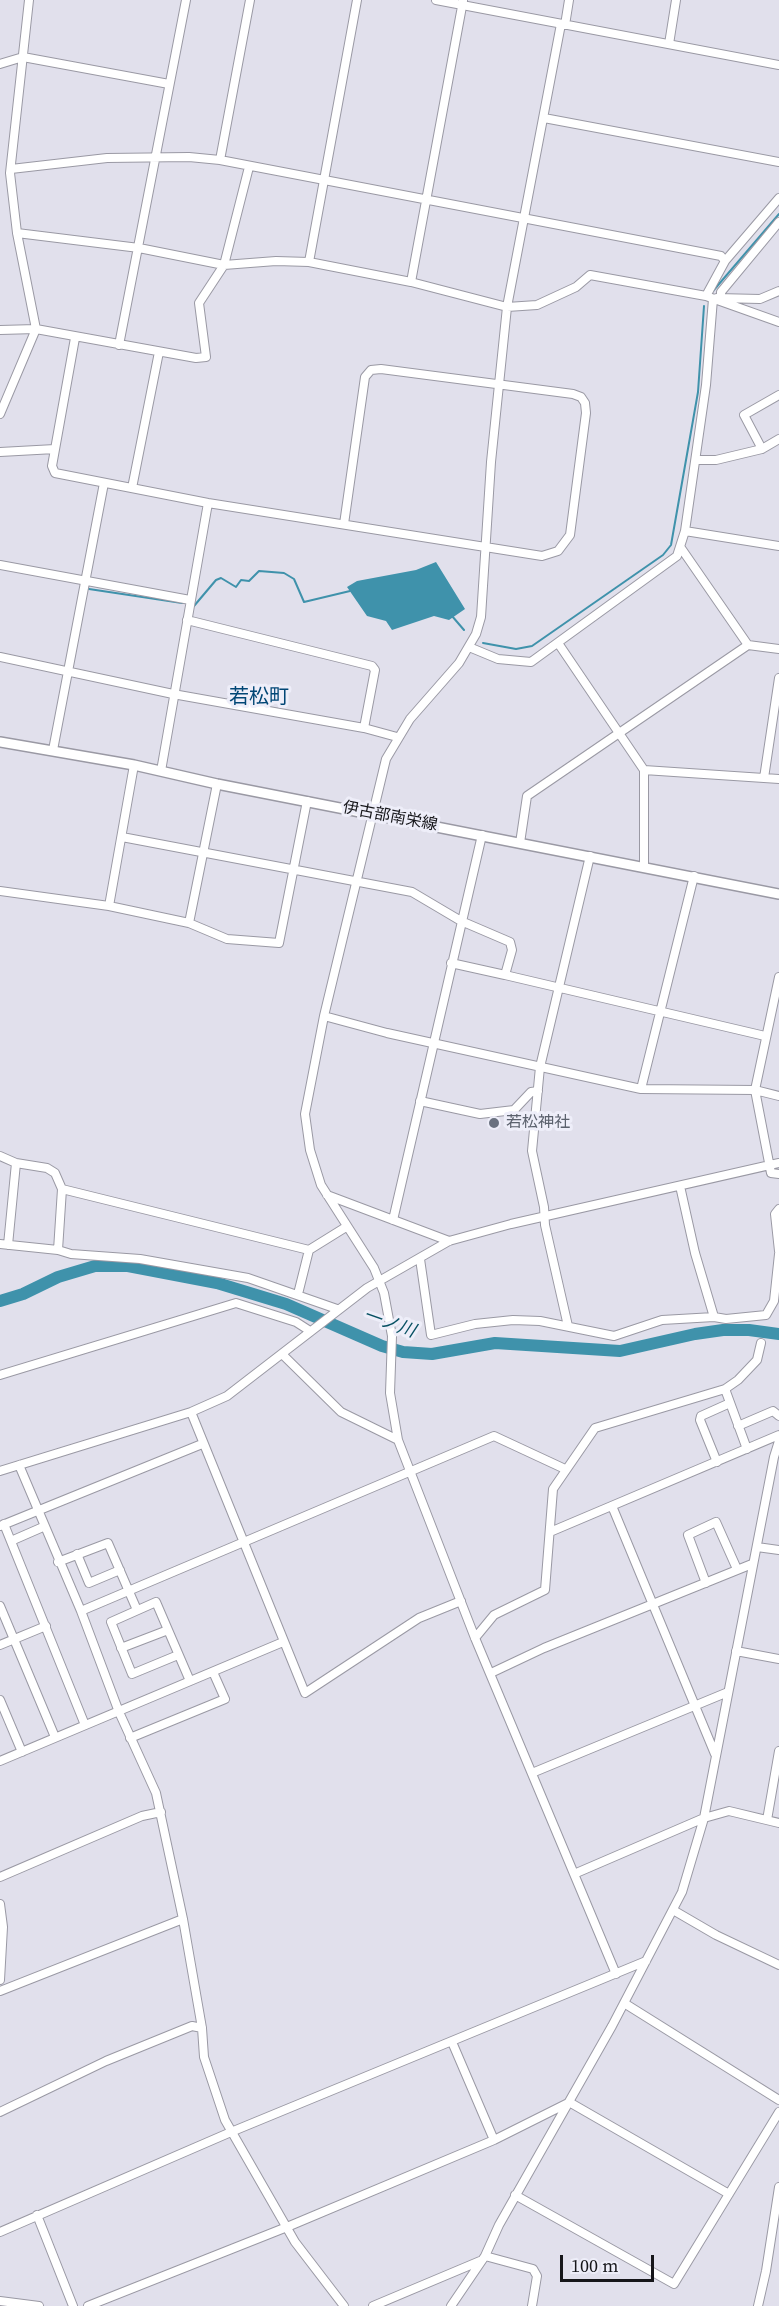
<!DOCTYPE html>
<meta charset="utf-8">
<style>
body{margin:0}
#map{position:relative;width:779px;height:2306px;overflow:hidden;background:#e1e0ec;font-family:"Source Serif 4",serif}
canvas{display:block}
.scale{position:absolute;left:560px;top:2255px;width:94px;height:27px;box-sizing:border-box;border:3px solid #16161a;border-top:0;padding-left:8px;font-size:18px;line-height:21px;white-space:nowrap;color:#16161a;-webkit-text-stroke:4px #eeeef9;paint-order:stroke}
</style>
<div id="map">
<canvas width="779" height="2306"></canvas>
<div class="scale">100 m</div>
</div>
<script>
const ctx = document.querySelector('canvas').getContext('2d');
ctx.lineJoin = 'round';
function fill(path, color) { ctx.fillStyle = color; ctx.fill(path, 'evenodd'); }
const poly = rows => new Path2D(rows.map(r => 'M' + r).join(''));
function trace(path, color, width, dash) { ctx.strokeStyle = color; ctx.lineWidth = width; ctx.lineCap = dash ? 'butt' : 'round'; ctx.setLineDash(dash || []); ctx.stroke(path); }
function write(font, color, halo, rows, align = 'center') {
  ctx.font = font + ' "Source Serif 4","Noto Sans JP",serif'; ctx.lineWidth = 6; ctx.setLineDash([]); ctx.textBaseline = 'middle'; ctx.strokeStyle = halo; ctx.fillStyle = color; for (const [text, x, y, turn = 0] of rows) {
    ctx.save(); ctx.translate(x, y); ctx.rotate((+turn || 0) * Math.PI / 180); ctx.textAlign = isNaN(turn) ? turn : align; if (halo) ctx.strokeText(text, 0, 0); ctx.fillText(text, 0, 0); ctx.restore();
  }
}
const water = poly([
 [436,562,465,609,449,620,434,616,392,630,386,621,367,616,347,587,357,581,416,570]
]);
const stream = poly([
 [713,291,779,214],
 [89,589,182,603],
 [194,606,216,580,221,578,236,587,241,580,249,581,259,571,284,573,294,579,304,602,350,591],
 [452,616,464,630],
 [483,643,516,649,532,646,663,555,671,545,698,392,704,306]
]);
const river = poly([
 [0,1301,23,1294,58,1277,95,1266,128,1266,217,1283,286,1304,382,1346,403,1352,432,1354,495,1343,620,1351,695,1334,723,1330,749,1330,779,1334]
]);
const minor = poly([
 [436,0,779,65],
 [561,24,507,307,491,462,481,617,476,634,459,663,410,719,386,759,324,1016,305,1114,310,1150,321,1185,374,1268,384,1293,392,1336,390,1393,398,1440,475,1638,616,1974],
 [565,25,569,0],
 [669,44,676,0],
 [0,64,23,57,169,84],
 [544,118,779,162],
 [220,160,250,0],
 [11,169,107,158,189,157,220,160,721,256,725,261],
 [17,233,139,248,224,265,276,261,309,262,411,282,507,307,537,305,576,287,590,275,706,296,779,322],
 [309,262,357,0],
 [411,282,463,1],
 [706,296,725,261,779,198],
 [721,297,721,292,779,222],
 [717,298,760,299,779,291],
 [0,330,36,329,196,358,206,357,199,303,224,265,249,167],
 [75,338,52,466,55,473,208,503,542,556,558,551,570,535,586,413,585,403,581,397,573,394,381,369,371,370,365,377,344,524],
 [119,345,186,0],
 [0,414,36,329,17,233,10,173,29,0],
 [762,449,744,415,779,395],
 [0,452,55,449],
 [696,460,716,460,762,449,779,439],
 [132,488,159,352],
 [685,531,779,546],
 [681,548,748,645],
 [0,565,190,600],
 [187,620,372,666,375,670,364,728],
 [558,643,644,770,644,866],
 [469,647,498,659,531,662,677,556,685,531,706,385,713,299],
 [0,657,173,694,364,728,397,737],
 [53,750,104,483],
 [644,770,779,779],
 [161,771,208,503],
 [764,778,779,678],
 [122,837,412,892,461,921,510,942,512,950,505,975,765,1036],
 [520,843,527,796,748,645,779,649],
 [694,876,641,1089,755,1090,779,1096],
 [0,891,109,906,189,923,227,939,279,943,307,801],
 [109,906,134,765],
 [189,923,217,784],
 [451,963,505,975],
 [779,977,755,1090,771,1173,779,1174],
 [324,1016,387,1033,641,1089],
 [420,1101,480,1114,514,1110,531,1092,538,1091],
 [0,1156,16,1163,47,1168,55,1173,62,1189,58,1250],
 [62,1189,309,1250],
 [327,1195,449,1241],
 [779,1209,775,1214,779,1251],
 [393,1220,482,835],
 [0,1244,58,1250,71,1254,140,1259,248,1278,337,1309],
 [8,1245,16,1163],
 [420,1259,431,1335,475,1324,513,1320,540,1321,614,1336,662,1320,714,1317,695,1253,680,1186],
 [298,1294,309,1250,346,1227],
 [714,1317,726,1319,766,1315,774,1301,779,1254],
 [568,1326,545,1225,544,1207,532,1151,540,1067,590,856],
 [283,1355,341,1412,398,1440],
 [0,1375,236,1303,296,1322,310,1331],
 [725,1389,747,1449],
 [191,1412,305,1693,419,1618,461,1601],
 [738,1426,773,1411,779,1416],
 [717,1462,700,1420,701,1416,730,1403],
 [19,1465,81,1611,119,1712,156,1793,183,1919,202,2028,204,2057,225,2120,295,2242,344,2306],
 [0,1471,191,1412,227,1396,367,1288,449,1241,511,1224,779,1163],
 [612,1506,715,1754],
 [4,1524,85,1725],
 [0,1526,202,1444],
 [550,1532,779,1435],
 [11,1541,43,1527],
 [757,1547,779,1550],
 [77,1554,89,1583,120,1570],
 [58,1562,108,1543,137,1610],
 [706,1583,688,1535,716,1522,737,1569],
 [0,1606,55,1737],
 [81,1611,494,1436,565,1469],
 [475,1638,494,1615,545,1590,553,1489,595,1428,725,1389,738,1380,757,1360,761,1343],
 [0,1645,46,1626],
 [121,1648,168,1630],
 [736,1651,779,1659],
 [178,1655,132,1674,111,1622,156,1602,190,1681],
 [491,1673,544,1648,752,1564],
 [0,1700,22,1752],
 [130,1738,225,1699,213,1672],
 [0,1761,283,1642],
 [532,1773,728,1692],
 [767,1820,779,1751],
 [574,1874,704,1818,729,1811,779,1823],
 [0,1877,142,1816,161,1812],
 [0,1904,3,1927,0,1980],
 [673,1910,716,1935,779,1965],
 [0,1991,183,1919],
 [624,2003,779,2100],
 [452,2042,494,2140],
 [569,2102,729,2194],
 [0,2112,106,2061,192,2026,202,2028],
 [515,2195,674,2284,779,2112],
 [37,2215,73,2306],
 [0,2232,231,2132,646,1961],
 [485,2256,533,2269,537,2276,532,2306],
 [0,2301,39,2306],
 [88,2306,287,2227,494,2140,568,2103],
 [373,2306,480,2261],
 [451,2306,485,2256,499,2225,612,2026,682,1892,704,1818,774,1457,779,1441],
 [758,2306,766,2271,779,2187]
]);
const major = poly([
 [0,742,134,765,217,784,779,894]
]);
const markers = [
 [494,1123,6,"#6b7280"]
];
const streetNames = [
 ["伊古部南栄線",390,817,11]
];
const worshipNames = [
 ["若松神社",506,1123]
];
const waterNames = [
 ["一ノ川",389,1324,19]
];
const quarterNames = [
 ["若松町",259,698]
];
fill(water, '#3f92ab');
trace(stream, '#3f92ab', 2);
trace(river, '#3f92ab', 12);
trace(minor, '#9a99a4', 10);
trace(major, '#9a99a4', 12);
trace(minor, '#fff', 8);
trace(major, '#fff', 9);
for (const [x, y, r, color] of markers) { const dot = new Path2D(); dot.arc(x, y, r, 0, 2 * Math.PI); ctx.fillStyle = color; ctx.fill(dot); trace(dot, '#eeeef9', 2); }
write('16px', '#16161a', '#eeeef9', streetNames);
write('16px', '#5b616d', '#eeeef9', worshipNames, 'left');
write('italic 18px', '#085163', '#eeeef9', waterNames);
write('20px', '#014675', '#eeeef9', quarterNames);
</script>
